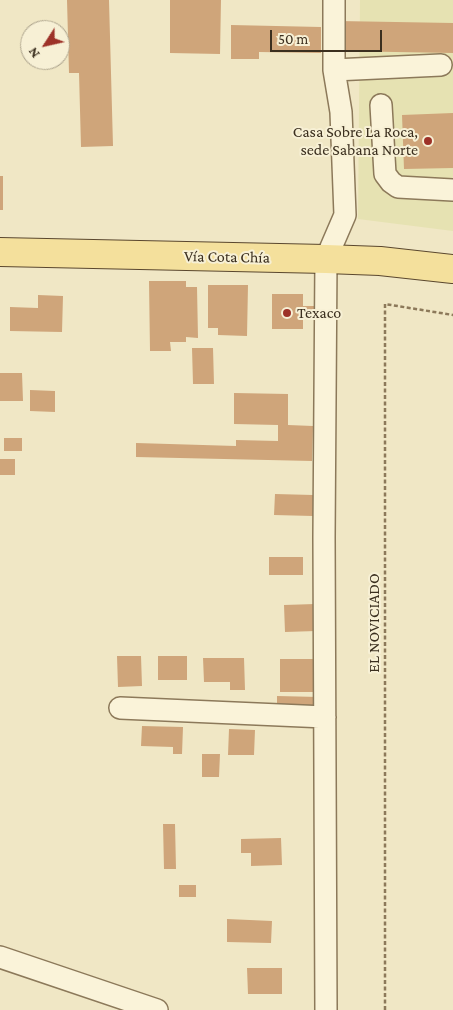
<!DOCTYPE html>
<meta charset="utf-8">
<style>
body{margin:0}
#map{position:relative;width:453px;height:1010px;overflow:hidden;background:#f0e7c5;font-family:"Crimson Pro",serif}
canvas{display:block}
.north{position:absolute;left:20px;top:20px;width:50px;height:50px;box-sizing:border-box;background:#f7f0d5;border:1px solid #aca38c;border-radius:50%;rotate:235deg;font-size:14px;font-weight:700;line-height:20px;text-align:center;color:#3b2f1f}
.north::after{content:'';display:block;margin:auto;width:18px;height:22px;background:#9d3228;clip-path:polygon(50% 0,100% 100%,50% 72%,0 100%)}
.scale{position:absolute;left:270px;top:30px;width:112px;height:22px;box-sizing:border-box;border:2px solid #3b2f1f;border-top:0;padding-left:6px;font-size:15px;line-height:18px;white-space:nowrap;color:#3b2f1f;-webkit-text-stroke:4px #f7f0d5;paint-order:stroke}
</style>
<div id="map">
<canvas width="453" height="1010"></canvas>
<div class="north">N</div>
<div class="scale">50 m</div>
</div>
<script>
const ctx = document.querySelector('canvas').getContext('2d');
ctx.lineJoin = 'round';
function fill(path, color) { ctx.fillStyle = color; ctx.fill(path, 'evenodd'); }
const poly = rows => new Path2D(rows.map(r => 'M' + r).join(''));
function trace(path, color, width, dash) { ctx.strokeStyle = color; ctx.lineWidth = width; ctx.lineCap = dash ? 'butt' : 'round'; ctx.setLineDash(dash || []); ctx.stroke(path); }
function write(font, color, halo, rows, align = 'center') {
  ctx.font = font + ' "Crimson Pro",serif'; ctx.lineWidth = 4; ctx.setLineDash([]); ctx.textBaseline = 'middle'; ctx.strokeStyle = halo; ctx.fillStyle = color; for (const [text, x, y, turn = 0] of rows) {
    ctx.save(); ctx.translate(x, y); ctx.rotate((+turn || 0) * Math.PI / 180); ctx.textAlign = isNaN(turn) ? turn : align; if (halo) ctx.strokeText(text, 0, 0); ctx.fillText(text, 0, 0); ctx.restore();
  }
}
const farmland = poly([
 [360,0,453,0,453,231,358,219]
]);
const building = poly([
 [67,0,109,0,113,146,81,147,79,73,69,73],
 [170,0,221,0,220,54,170,53],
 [338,21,453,23,453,53,338,51],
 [231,25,321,27,321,53,259,52,259,59,231,59],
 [453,113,453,168,404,169,402,115],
 [0,176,3,176,3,210,0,210],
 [149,281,186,281,186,287,197,287,198,338,186,337,186,342,170,342,171,351,150,351],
 [208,285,248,285,247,336,218,335,218,328,208,328],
 [272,294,303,294,303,306,314,306,314,316,303,316,303,329,272,329],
 [38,295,63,296,62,332,10,331,10,307,38,308],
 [192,348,213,348,214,384,193,384],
 [0,373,22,373,23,401,0,401],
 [30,390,55,391,55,412,30,411],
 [234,393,288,394,288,425,313,426,312,461,136,457,136,443,236,446,236,440,278,441,278,425,234,424],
 [4,438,22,438,22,451,4,451],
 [0,459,15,459,15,475,0,475],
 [275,494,313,495,313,516,274,515],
 [269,557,303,557,303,575,269,575],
 [315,604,316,631,285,632,284,605],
 [117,656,141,656,142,686,118,687],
 [158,656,187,656,187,680,158,680],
 [203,658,244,658,245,690,230,690,230,682,204,682],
 [280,659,314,659,314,692,280,692],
 [277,696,319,697,319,710,277,710],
 [142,726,183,727,182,754,173,754,173,747,141,746],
 [229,729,255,730,254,755,228,755],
 [202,754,220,754,219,777,202,777],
 [163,824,175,824,176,869,164,869],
 [281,838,282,865,251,866,251,853,241,853,241,839],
 [179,885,196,885,196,897,179,897],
 [227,919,272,921,271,943,227,942],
 [247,968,282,968,282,994,248,994]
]);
const path = poly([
 [385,1010,385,304,453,315]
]);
const minor = poly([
 [334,70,441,65],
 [381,105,385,174,391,182,398,187,453,190],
 [120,708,325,717],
 [0,957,157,1010],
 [326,1010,324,537,326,259,345,215,341,112,334,70,334,0]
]);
const major = poly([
 [0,252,326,259,380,261,453,269]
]);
const markers = [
 [428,141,5,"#9d3228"],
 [287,313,5,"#9d3228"]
];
const poiNames = [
 ["Casa Sobre La Roca,",418,132],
 ["sede Sabana Norte",418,150],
 ["Texaco",297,313,"left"]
];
const streetNames = [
 ["Vía Cota Chía",227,257,1],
 ["EL NOVICIADO",374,623,-90]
];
fill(farmland, '#e6e2b2');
fill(building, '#cfa57a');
trace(minor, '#8c795a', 24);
trace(major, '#5a472e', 30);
trace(path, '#8c795a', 2.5, [4, 2.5]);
trace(minor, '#faf3d9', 21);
trace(major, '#f4e09c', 28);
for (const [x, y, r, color] of markers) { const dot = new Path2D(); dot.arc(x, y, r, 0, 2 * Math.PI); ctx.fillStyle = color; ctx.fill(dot); trace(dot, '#f7f0d5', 2); }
write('16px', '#3b2f1f', '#f7f0d5', poiNames, 'right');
write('16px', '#3b2f1f', '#f7f0d5', streetNames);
</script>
